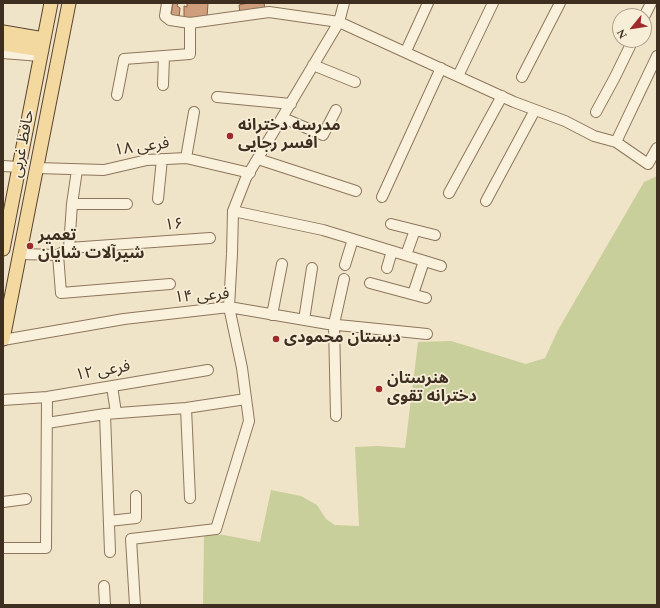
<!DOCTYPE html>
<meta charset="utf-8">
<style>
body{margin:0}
#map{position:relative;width:660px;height:608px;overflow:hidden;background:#f0e4c8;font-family:Spectral,serif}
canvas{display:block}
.frame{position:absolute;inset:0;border:4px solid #3d2e20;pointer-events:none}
.north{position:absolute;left:612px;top:8px;width:40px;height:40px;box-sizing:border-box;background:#f7eed8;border:1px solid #ada18e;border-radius:50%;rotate:240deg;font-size:11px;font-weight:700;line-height:16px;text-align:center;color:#3d2e20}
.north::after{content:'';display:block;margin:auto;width:14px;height:18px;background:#9e2a2b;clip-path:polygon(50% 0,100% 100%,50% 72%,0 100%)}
</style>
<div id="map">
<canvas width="660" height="608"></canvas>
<div class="frame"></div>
<div class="north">N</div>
</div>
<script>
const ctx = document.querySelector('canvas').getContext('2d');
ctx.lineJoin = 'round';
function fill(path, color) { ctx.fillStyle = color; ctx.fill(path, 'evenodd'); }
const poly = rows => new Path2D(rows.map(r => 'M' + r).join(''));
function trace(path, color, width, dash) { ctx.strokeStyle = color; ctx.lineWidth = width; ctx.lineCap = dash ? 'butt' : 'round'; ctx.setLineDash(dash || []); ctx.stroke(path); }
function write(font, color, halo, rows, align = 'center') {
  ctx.font = font + ' Spectral,"Noto Sans Arabic",serif'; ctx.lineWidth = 3.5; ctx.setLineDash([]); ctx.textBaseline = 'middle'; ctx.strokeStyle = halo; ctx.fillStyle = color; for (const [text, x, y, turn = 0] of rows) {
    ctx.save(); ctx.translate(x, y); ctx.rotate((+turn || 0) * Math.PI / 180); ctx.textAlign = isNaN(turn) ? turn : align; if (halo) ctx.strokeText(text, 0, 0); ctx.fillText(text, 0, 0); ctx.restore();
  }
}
const green = poly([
 [657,176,657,605,203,605,204,534,224,535,260,542,271,490,301,496,317,505,326,519,335,525,359,526,355,447,378,446,405,448,418,342,451,341,526,364,545,358,558,330,644,182]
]);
const building = poly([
 [173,3,178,3,177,6,180,8,179,18,171,16,173,3],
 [187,3,208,3,207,17,184,19,184,6,187,7,187,3],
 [248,3,264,3,265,9,240,13,239,5,248,3]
]);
const minor = poly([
 [167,3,165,16,170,20,190,23],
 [644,17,651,3],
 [406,51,428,3],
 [3,53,40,56],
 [313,65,355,82],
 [458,76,493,3],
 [522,77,560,3],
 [163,85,164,56],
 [117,95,124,59,190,54,190,23,269,12,339,22,514,102,565,121,594,136,616,142,648,164,657,148],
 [217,97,291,104],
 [596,112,615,77,633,40],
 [283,118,323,135,336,110],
 [616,142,657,56],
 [186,158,194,112],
 [258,159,356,191],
 [3,166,19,167],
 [37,168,104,170,147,160,186,158,250,173],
 [449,193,502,96],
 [382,197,441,68],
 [158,199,162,159],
 [486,201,535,110],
 [72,204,127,204],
 [233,211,323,230,441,266],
 [391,224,435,235],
 [69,248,210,238],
 [20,254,58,255,69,248,72,204,77,170],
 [58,255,61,293,170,284],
 [406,255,415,230],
 [345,265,353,239],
 [387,268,392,251],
 [370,283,426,298],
 [413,294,424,261],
 [272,315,282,264],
 [304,320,312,268],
 [3,340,124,319,229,307,328,324,427,334],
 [112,386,116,413],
 [3,400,47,397,208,370],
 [186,408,190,498],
 [105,414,110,552],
 [336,416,334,324,344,279],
 [47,423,105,414,186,408,246,399],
 [3,502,26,499],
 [109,521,136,518,136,496],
 [3,548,46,548,47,397],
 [104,586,105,605],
 [135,605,131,539,216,529,249,421,242,368,229,307,232,254,233,211,246,178,339,22,344,3]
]);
const major = poly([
 [3,32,44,39],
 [3,44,42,50],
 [3,249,51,3],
 [3,339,69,3]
]);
const markers = [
 [230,136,4,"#9e2a2b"],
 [30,246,4,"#9e2a2b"],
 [276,339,4,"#9e2a2b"],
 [379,389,4,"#9e2a2b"]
];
const poiNames = [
 ["مدرسه دخترانه",238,127],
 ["افسر رجایی",238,145],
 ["تعمیر",38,237],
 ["شیرآلات شایان",38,255],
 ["دبستان محمودی",284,339],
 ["هنرستان",387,380],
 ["دخترانه تقوی",387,398]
];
const streetNames = [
 ["حافظ غربی",24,144,-79],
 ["فرعی ۱۸",142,148,-8],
 ["۱۶",174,226,-4],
 ["فرعی ۱۴",202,297,-4],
 ["فرعی ۱۲",103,372,-10]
];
fill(green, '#c9cf9b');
fill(building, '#cf9f7d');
trace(building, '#8d5f41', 1);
trace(minor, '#8d765c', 12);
trace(major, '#5b4430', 15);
trace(minor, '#faf1dc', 10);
trace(major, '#f3d9a0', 13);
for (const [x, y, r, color] of markers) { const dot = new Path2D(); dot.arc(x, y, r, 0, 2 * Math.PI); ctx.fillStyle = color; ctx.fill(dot); trace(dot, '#f7eed8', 1.5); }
write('bold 16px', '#3d2e20', '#f7eed8', poiNames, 'left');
write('16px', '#3d2e20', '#f7eed8', streetNames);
</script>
